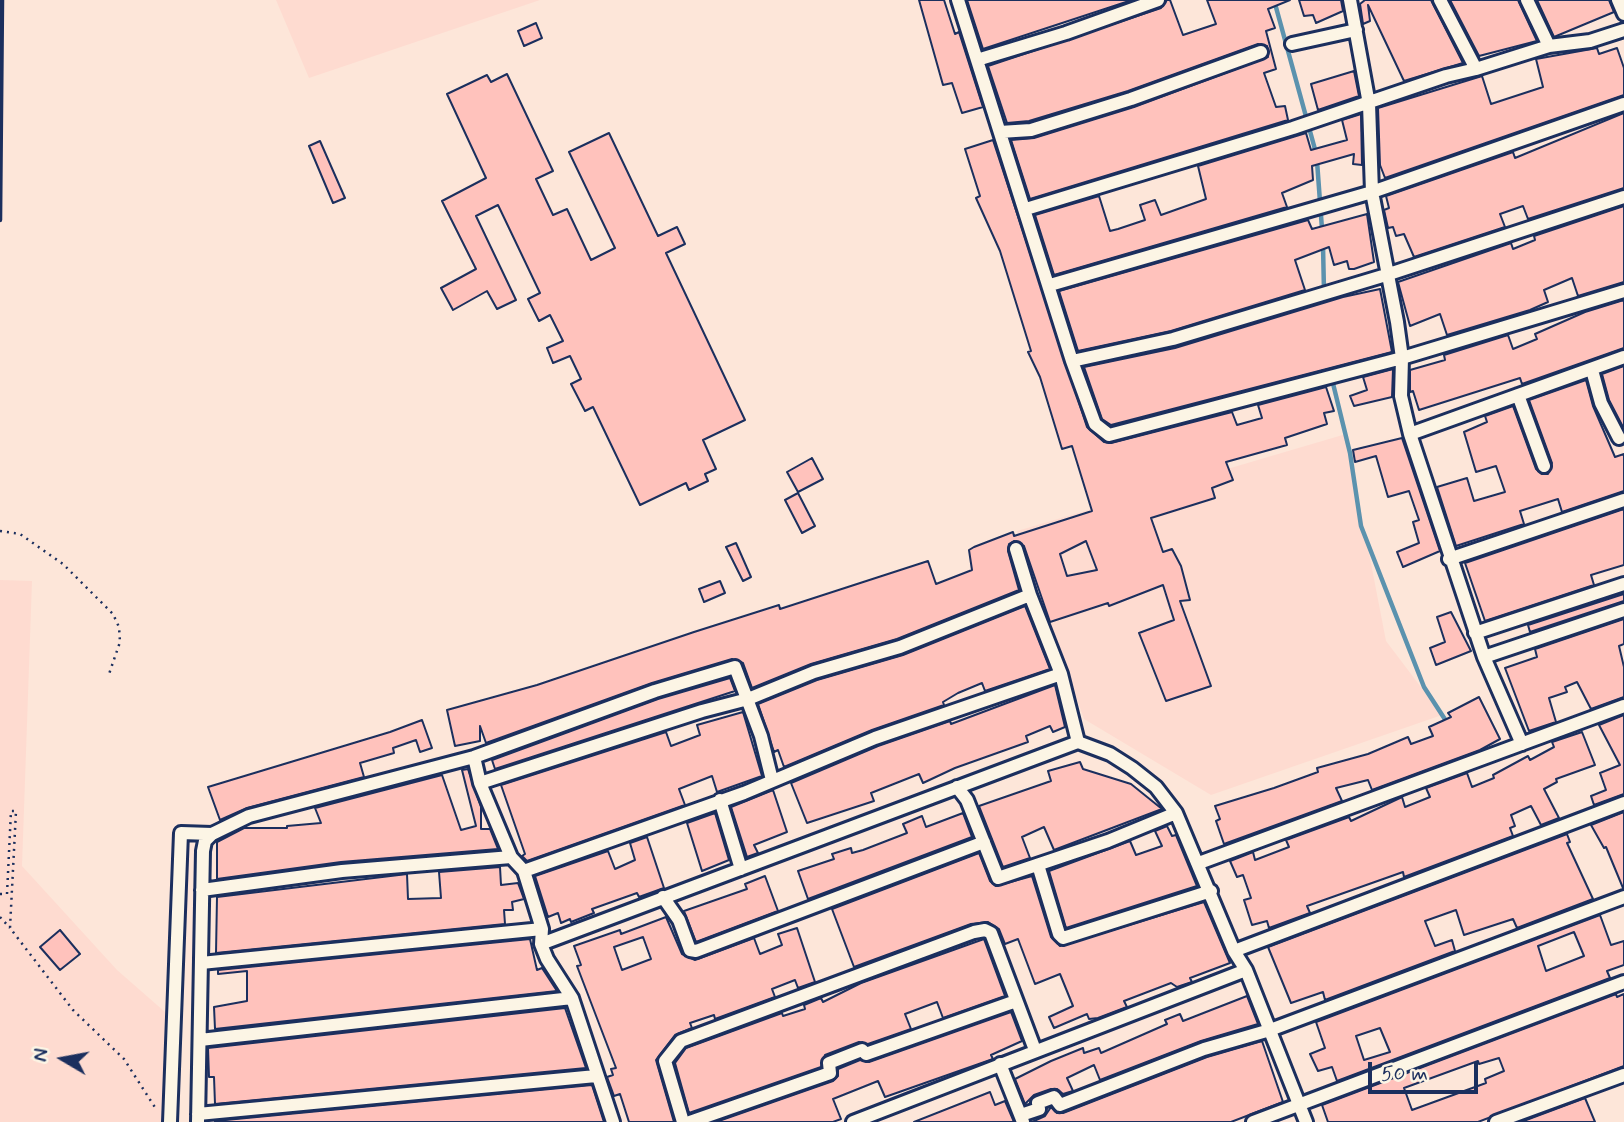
<!DOCTYPE html>
<style>
body{margin:0}
#map{position:relative;width:1624px;height:1122px;overflow:hidden;background:#fde6d9;font-family:Mynerve,sans-serif}
canvas{display:block}
.north{position:absolute;left:28px;top:1024px;width:70px;height:70px;-webkit-text-stroke:5px #fcf5e5;paint-order:stroke;rotate:280deg;font-size:19px;font-weight:700;line-height:28px;text-align:center;color:#1b2f5e}
.north::after{content:'';display:block;margin:auto;width:24px;height:32px;background:#1b2f5e;clip-path:polygon(50% 0,100% 100%,50% 72%,0 100%)}
.scale{position:absolute;left:1368px;top:1062px;width:110px;height:32px;box-sizing:border-box;border:4px solid #1b2f5e;border-top:0;padding-left:9px;font-size:21px;line-height:24px;white-space:nowrap;color:#1b2f5e;-webkit-text-stroke:5px #fcf5e5;paint-order:stroke}
</style>
<div id="map">
<canvas width="1624" height="1122"></canvas>
<div class="north">N</div>
<div class="scale">50 m</div>
</div>
<script>
const ctx = document.querySelector('canvas').getContext('2d');
ctx.lineJoin = 'round';
function fill(path, color) { ctx.fillStyle = color; ctx.fill(path, 'evenodd'); }
const poly = rows => new Path2D(rows.map(r => 'M' + r).join(''));
function trace(path, color, width, dash) { ctx.strokeStyle = color; ctx.lineWidth = width; ctx.lineCap = dash ? 'butt' : 'round'; ctx.setLineDash(dash || []); ctx.stroke(path); }
const built = poly([
 [276,0,540,0,309,78],
 [1346,434,1386,641,1442,715,1211,795,1084,719,1017,531],
 [0,580,32,581,22,866,117,970,165,1012,161,1122,0,1122]
]);
const stream = poly([
 [1274,0,1316,153],
 [1317,161,1322,229],
 [1323,245,1324,292],
 [1328,363,1350,453,1361,526,1424,687,1448,724]
]);
const building = poly([
 [919,0,944,0,955,34,959,32,983,107,962,113,952,83,943,85,919,0],
 [967,0,1132,0,983,49,967,0],
 [1167,0,1170,0,1183,35,1216,24,1207,0,1290,0,1268,9,1275,28,1266,31,1276,69,1264,73,1276,107,1285,106,1288,120,1030,199,1011,140,1034,138,1134,107,1268,57,1267,46,1258,44,1128,91,1029,121,1007,123,988,66,1161,8,1167,0],
 [1299,0,1341,0,1343,11,1316,23,1313,15,1304,16,1299,0],
 [1365,0,1431,0,1463,63,1404,81,1368,5,1370,21,1363,24,1360,4,1365,0],
 [1450,0,1518,0,1537,41,1479,56,1450,0],
 [1537,0,1609,0,1614,12,1554,37,1537,0],
 [536,23,542,38,524,46,518,31,536,23],
 [1597,48,1599,54,1617,48,1624,68,1624,95,1385,178,1380,165,1378,108,1482,76,1491,104,1543,87,1536,59,1597,48],
 [1354,71,1359,96,1318,110,1311,84,1354,71],
 [507,74,553,171,536,179,553,215,567,209,591,260,615,248,569,152,609,133,658,236,677,227,685,244,666,253,745,420,703,440,716,469,705,474,708,481,689,490,686,483,640,505,593,407,585,411,571,384,581,379,570,356,553,363,547,348,563,341,550,315,539,321,528,299,540,293,498,205,476,216,516,300,497,309,487,291,453,310,441,288,476,269,442,201,486,178,447,94,487,75,491,82,507,74],
 [1624,113,1624,188,1528,219,1523,206,1500,214,1505,227,1414,257,1404,234,1396,236,1393,227,1388,228,1384,210,1389,208,1386,196,1513,152,1515,158,1624,113],
 [1361,114,1362,165,1353,164,1354,154,1312,166,1313,180,1282,193,1287,207,1054,275,1035,215,1099,196,1110,231,1118,229,1145,220,1140,205,1155,200,1161,215,1206,199,1198,166,1306,133,1311,150,1347,140,1342,120,1361,114],
 [993,140,1087,427,1104,442,1111,443,1232,412,1237,425,1262,418,1258,405,1326,387,1334,411,1324,413,1327,424,1285,438,1287,445,1226,462,1233,480,1212,488,1215,498,1151,518,1163,552,1172,549,1181,566,1190,600,1180,601,1211,686,1166,701,1139,633,1174,620,1163,585,1109,606,1108,603,1050,622,1024,546,1014,541,1009,544,1008,551,1019,590,897,639,811,664,752,688,743,663,732,659,652,683,486,743,480,726,480,741,455,746,447,710,537,685,694,632,779,605,780,609,928,561,936,584,972,570,969,550,974,547,1013,532,1014,536,1092,511,1072,446,1062,449,1040,377,1028,352,1031,351,1000,251,976,198,980,196,965,149,993,140],
 [1086,541,1097,570,1067,576,1060,554,1086,541],
 [320,141,345,198,333,203,309,146,320,141],
 [1624,206,1624,282,1578,296,1572,278,1544,290,1548,302,1530,310,1447,335,1440,314,1410,326,1398,282,1511,243,1513,249,1535,240,1534,236,1624,206],
 [1367,214,1374,262,1354,269,1349,269,1347,261,1334,265,1329,247,1295,260,1305,290,1171,331,1078,351,1059,291,1308,220,1312,229,1367,214],
 [1380,289,1392,352,1111,425,1102,419,1084,367,1175,348,1343,297,1380,289],
 [1624,300,1624,348,1522,384,1520,378,1419,410,1413,391,1410,392,1410,370,1445,360,1444,355,1508,335,1513,349,1537,339,1535,334,1585,312,1624,300],
 [1624,366,1624,426,1623,427,1609,400,1602,374,1624,366],
 [1393,369,1392,397,1354,406,1350,396,1367,390,1363,377,1393,369],
 [1586,380,1593,406,1615,457,1624,454,1624,491,1562,512,1558,499,1520,511,1524,524,1456,546,1437,487,1467,478,1474,501,1505,492,1496,466,1476,472,1464,432,1487,422,1485,416,1513,406,1536,469,1542,474,1548,474,1552,463,1529,400,1586,380],
 [1402,438,1440,551,1403,567,1397,552,1419,543,1413,522,1419,520,1409,491,1388,497,1376,456,1355,462,1353,450,1402,438],
 [812,458,823,479,798,492,787,472,812,458],
 [798,493,815,526,802,533,785,500,798,493],
 [1624,509,1624,565,1591,575,1594,585,1485,621,1465,563,1624,509],
 [736,543,751,577,743,581,726,547,736,543],
 [720,581,725,593,704,602,699,589,720,581],
 [1624,594,1624,601,1530,632,1528,625,1624,594],
 [1025,606,1050,669,985,691,982,683,958,693,943,702,944,705,872,730,784,767,778,750,774,752,758,704,817,680,903,655,1025,606],
 [1451,612,1471,651,1436,665,1430,648,1445,642,1437,617,1451,612],
 [1624,619,1624,644,1619,646,1624,667,1624,697,1591,709,1577,682,1565,687,1567,692,1549,698,1556,722,1529,731,1505,668,1537,657,1535,649,1624,619],
 [730,678,735,691,495,769,492,760,658,699,730,678],
 [1055,685,1065,727,1053,732,1050,726,1026,736,1028,742,955,768,923,783,919,774,871,793,874,801,807,823,791,783,878,746,950,721,951,724,1055,685],
 [1479,697,1500,739,1480,750,1372,790,1368,780,1336,788,1342,801,1224,844,1216,821,1220,819,1215,806,1274,788,1318,772,1317,768,1368,754,1408,737,1411,744,1433,736,1429,727,1451,717,1448,713,1479,697],
 [743,712,762,776,717,792,712,776,679,789,685,805,527,861,522,856,525,854,501,785,666,732,671,746,700,735,697,725,743,712],
 [1624,715,1624,794,1594,805,1591,796,1606,790,1600,773,1620,765,1599,725,1624,715],
 [422,720,432,748,420,752,416,740,393,748,394,753,360,763,364,777,247,808,220,820,208,787,390,732,422,720],
 [1582,732,1595,765,1556,779,1557,782,1544,789,1559,818,1541,825,1531,806,1511,815,1515,826,1510,828,1513,836,1404,877,1403,872,1307,906,1310,913,1269,928,1267,921,1252,925,1244,900,1251,898,1243,875,1237,877,1230,861,1253,852,1255,860,1289,847,1286,840,1349,817,1351,821,1402,797,1405,807,1430,797,1426,788,1467,773,1472,787,1494,778,1493,775,1528,756,1530,760,1554,747,1552,742,1582,732],
 [1080,762,1083,769,1131,784,1162,809,1054,850,1044,827,1022,837,1030,858,1003,867,979,806,1051,781,1048,771,1080,762],
 [468,769,481,807,481,829,490,829,498,849,341,862,217,879,217,842,244,828,287,828,287,826,321,823,315,808,442,775,461,830,476,826,462,770,468,769],
 [773,790,787,832,754,845,758,853,747,857,731,807,773,790],
 [1624,812,1624,888,1623,888,1606,847,1604,848,1591,825,1624,812],
 [715,813,729,860,702,871,687,823,715,813],
 [963,813,972,837,808,899,798,871,834,859,832,854,851,848,852,853,863,850,907,833,903,824,922,816,926,827,963,813],
 [1167,826,1172,836,1176,835,1197,886,1066,928,1049,871,1130,841,1136,855,1162,846,1155,831,1167,826],
 [1567,834,1570,842,1567,843,1593,899,1517,928,1513,919,1464,935,1456,910,1425,921,1435,946,1452,940,1455,951,1325,1000,1323,992,1291,1003,1268,947,1567,834],
 [647,837,664,888,639,897,637,893,592,909,594,913,571,922,570,919,561,923,558,913,548,917,535,876,608,851,615,869,635,860,630,843,647,837],
 [979,853,990,881,996,886,1032,876,1051,937,1060,946,1204,902,1230,963,1190,978,1192,982,1177,987,1171,983,1124,1001,1127,1007,1098,1018,1089,1019,1087,1014,1054,1028,1049,1017,1073,1006,1060,974,1035,984,1018,939,1005,944,999,929,988,922,971,924,854,967,832,909,979,853],
 [500,867,501,885,518,883,524,899,512,902,513,910,504,910,505,924,216,953,217,897,407,874,408,899,441,898,439,872,500,867],
 [765,876,778,911,696,942,684,911,747,889,745,884,765,876],
 [1600,915,1611,945,1624,941,1624,965,1607,971,1610,978,1337,1081,1332,1067,1318,1071,1310,1054,1325,1048,1316,1022,1600,915],
 [1574,932,1584,956,1546,971,1538,946,1574,932],
 [1380,1028,1390,1052,1364,1060,1356,1036,1380,1028],
 [666,917,682,954,695,960,754,938,760,954,782,945,778,934,797,928,815,982,798,988,795,980,772,989,775,997,715,1019,714,1015,690,1023,692,1028,675,1035,656,1060,674,1122,629,1122,620,1094,614,1096,607,1077,613,1075,611,1069,616,1068,577,966,581,965,574,946,620,930,621,934,666,917],
 [643,937,651,959,622,970,614,947,643,937],
 [60,930,80,954,60,970,40,947,60,930],
 [530,939,537,970,542,968,557,991,215,1029,214,1007,247,1001,247,971,218,974,218,970,530,939],
 [984,939,1005,996,943,1018,937,1002,905,1014,911,1029,868,1044,859,1042,825,1055,821,1067,689,1113,675,1063,686,1048,782,1013,783,1016,805,1009,804,1005,821,998,823,1002,861,983,984,939],
 [1616,994,1617,997,1624,994,1624,1066,1478,1122,1328,1122,1322,1105,1616,994],
 [1499,1058,1504,1071,1485,1079,1486,1083,1412,1110,1404,1088,1478,1061,1479,1064,1499,1058],
 [1247,996,1258,1024,1201,1041,1100,1080,1094,1065,1067,1078,1073,1091,1063,1094,1057,1089,1051,1089,1034,1095,1025,1104,1015,1079,1051,1061,1083,1048,1084,1053,1099,1048,1101,1053,1167,1024,1165,1020,1180,1014,1183,1021,1247,996],
 [565,1008,586,1068,215,1104,214,1077,209,1077,208,1048,565,1008],
 [1011,1012,1022,1041,991,1055,993,1059,885,1097,878,1081,833,1099,841,1119,833,1122,716,1122,833,1081,838,1076,838,1069,860,1060,869,1062,1011,1012],
 [1262,1041,1283,1102,1231,1122,1032,1122,1045,1116,1051,1107,1057,1113,1063,1113,1207,1057,1262,1041],
 [592,1085,604,1122,215,1122,215,1121,592,1085],
 [990,1092,995,1105,1005,1101,1014,1122,914,1122,990,1092],
 [1585,1098,1595,1122,1521,1122,1585,1098]
]);
const path = poly([
 [0,531,20,534,63,564,113,614,119,627,120,642,108,677],
 [0,894,7,894,11,811,16,811,10,928,73,1010,124,1059,156,1109],
 [0,917,10,928]
]);
const street = poly([
 [958,0,1072,361,1095,424,1109,435,1402,358,1624,291],
 [1350,0,1369,104,1372,192,1397,322,1402,358,1401,396,1410,434,1484,657,1522,744],
 [1527,0,1549,46,1590,41,1624,30],
 [1618,0,1624,14],
 [1292,44,1356,30],
 [977,60,1066,33,1158,0],
 [1476,69,1549,46],
 [1000,132,1031,130,1131,99,1261,52],
 [1026,209,1293,128,1446,76,1476,69,1440,0],
 [1050,285,1372,192,1624,104],
 [1072,361,1173,339,1386,275,1624,197],
 [1592,370,1601,403,1619,438],
 [1518,395,1544,466],
 [1410,434,1624,357],
 [1016,549,1030,595,1061,674,1078,742],
 [1449,559,1624,500],
 [1475,633,1624,584],
 [1484,657,1624,610],
 [474,757,480,783,511,857,524,871,542,929,541,944,547,959,572,998,613,1122],
 [480,783,702,711,748,699,814,672,900,647,1030,595],
 [957,787,967,800,998,878,1108,841,1176,813],
 [720,800,741,869],
 [1199,863,1624,706],
 [1038,865,1059,934,1063,938,1211,891],
 [524,871,744,793,875,738,1061,674],
 [202,890,342,871,511,857],
 [663,897,679,920,690,950,696,951,984,842],
 [541,944,1078,742,1110,754,1132,768,1156,787,1176,813,1234,951,1246,970,1306,1122],
 [1234,951,1624,803],
 [201,963,542,929],
 [200,1040,572,998],
 [1000,1064,1023,1122],
 [198,1114,596,1076],
 [1021,1115,1039,1109,1038,1103,1054,1097,1060,1105,1204,1049,1270,1030,1624,897],
 [170,1122,181,833,212,834],
 [198,1122,203,851,205,841,212,834,249,816,474,757,655,691,735,667,761,736,772,780],
 [683,1122,665,1061,681,1041,974,932,985,930,991,933,1035,1050],
 [690,1122,830,1073,829,1063,862,1050,866,1054,1016,1001],
 [853,1122,1246,970],
 [1253,1122,1624,982],
 [1496,1122,1624,1075]
]);
const rail = poly([
 [0,220,2,0]
]);
fill(built, '#fedbd0');
trace(stream, '#5b92ae', 4.5);
fill(building, '#ffc2bc');
trace(building, '#1b2f5e', 2);
trace(street, '#1b2f5e', 18);
trace(path, '#1b2f5e', 2.5, [2, 5]);
trace(street, '#fcf5e5', 12);
trace(rail, '#1b2f5e', 4.5);
</script>
